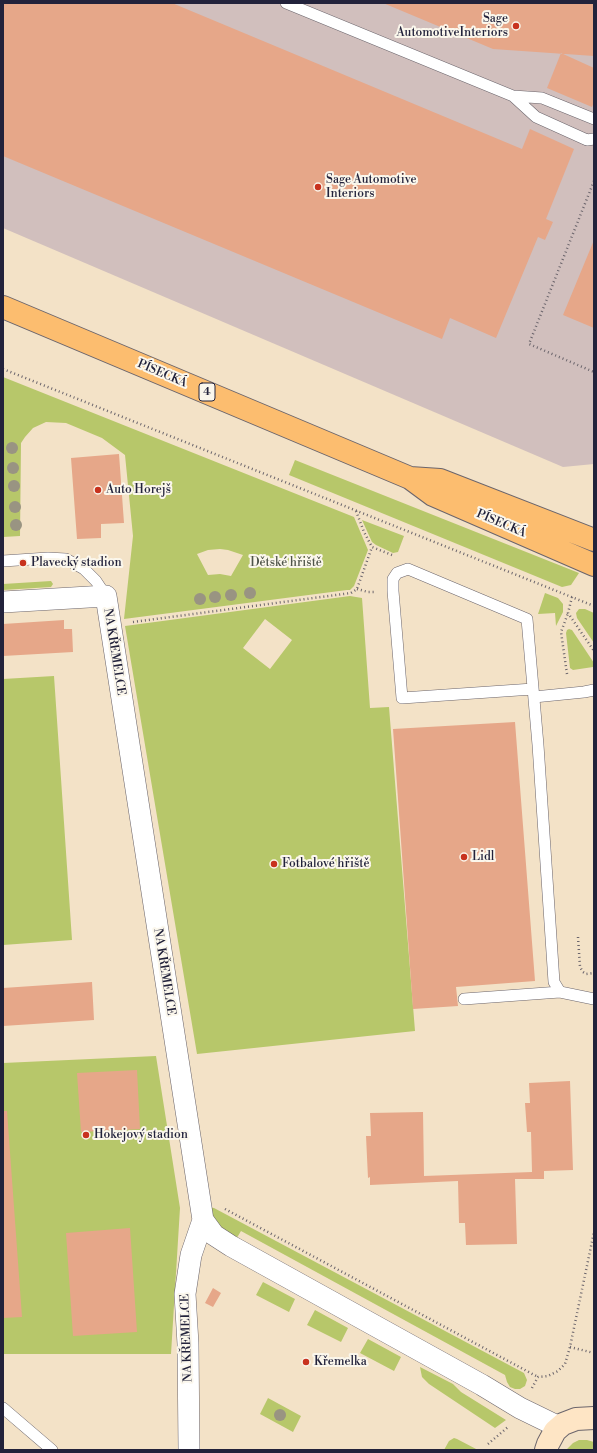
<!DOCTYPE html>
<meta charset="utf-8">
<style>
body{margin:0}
#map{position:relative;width:597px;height:1453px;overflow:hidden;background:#f3e2c7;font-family:"Libre Bodoni",serif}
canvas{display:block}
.frame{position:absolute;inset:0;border:4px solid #22223b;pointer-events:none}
</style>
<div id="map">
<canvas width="597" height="1453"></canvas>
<div class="frame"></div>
</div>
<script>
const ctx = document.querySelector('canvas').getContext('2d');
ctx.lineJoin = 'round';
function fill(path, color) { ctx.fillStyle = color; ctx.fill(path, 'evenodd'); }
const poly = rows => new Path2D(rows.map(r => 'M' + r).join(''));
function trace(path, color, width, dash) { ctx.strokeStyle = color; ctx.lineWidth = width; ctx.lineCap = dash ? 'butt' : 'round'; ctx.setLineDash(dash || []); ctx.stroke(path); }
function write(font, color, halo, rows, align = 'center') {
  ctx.font = font + ' "Libre Bodoni",serif'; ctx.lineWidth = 4; ctx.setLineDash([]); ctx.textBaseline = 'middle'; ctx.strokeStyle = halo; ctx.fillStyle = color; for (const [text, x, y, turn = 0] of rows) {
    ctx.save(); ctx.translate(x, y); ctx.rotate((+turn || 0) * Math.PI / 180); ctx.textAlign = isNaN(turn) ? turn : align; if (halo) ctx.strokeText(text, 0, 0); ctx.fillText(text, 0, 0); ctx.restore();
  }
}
const industrial = poly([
 [3,3,594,3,594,464,563,467,3,228]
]);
const green = poly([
 [3,377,354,517,368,550,354,586,350,590,347,590,124,619,133,536,125,455,102,438,66,423,46,422,33,428,25,437,21,443,20,536,3,537],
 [220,549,228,550,243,555,231,576,220,574,208,575,197,554,208,550],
 [295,460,579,573,571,585,562,587,289,475],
 [362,520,404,536,398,552,393,553,376,545,372,542],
 [51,581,53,584,51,587,3,590,3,584],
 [545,593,558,598,563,604,563,612,556,626,555,613,538,614],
 [350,596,362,598,370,708,389,707,415,1031,197,1054,125,626],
 [265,619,292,640,270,669,243,648],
 [579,609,585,609,594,613,594,643,577,618,576,613],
 [569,629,572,630,594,663,593,667,573,670,570,668,566,633,567,630],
 [54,676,72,940,3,945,3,679],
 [156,1056,180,1208,171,1354,3,1354,3,1063],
 [207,1207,214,1208,524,1373,527,1380,525,1386,520,1389,515,1389,510,1387,507,1382,505,1375,241,1231,235,1241,223,1232],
 [263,1282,295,1299,289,1312,256,1295],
 [315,1310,348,1328,341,1342,307,1325],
 [368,1339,401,1357,394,1371,360,1353],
 [420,1367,453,1384,461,1392,506,1420,495,1428,429,1384,422,1377],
 [268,1398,301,1416,293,1432,260,1414],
 [454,1438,457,1439,478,1450,444,1450,449,1441],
 [579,1440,587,1440,594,1442,594,1450,566,1450,573,1443]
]);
const building = poly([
 [3,3,172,3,522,149,530,129,574,149,546,219,553,222,545,240,538,237,496,338,450,318,442,339,3,156],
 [383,3,594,3,594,56,493,49],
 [561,53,594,68,594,102,592,107,547,88],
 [594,240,594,328,563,315],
 [119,454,124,523,101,524,101,538,77,539,71,458],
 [64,620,64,629,72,629,73,652,3,656,3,624],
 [515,722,535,981,456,987,458,1006,413,1009,393,729],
 [92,982,94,1020,3,1026,3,988],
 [137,1070,140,1129,81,1132,77,1073],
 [570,1081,573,1170,544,1171,544,1179,515,1179,517,1244,466,1245,465,1223,459,1223,458,1181,370,1185,370,1177,368,1178,366,1136,371,1136,370,1113,423,1112,424,1176,532,1172,531,1132,527,1132,525,1103,530,1103,529,1083],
 [3,1111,7,1111,22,1317,3,1318],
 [130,1228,137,1332,73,1336,66,1233],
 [213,1288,221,1293,213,1307,205,1303]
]);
const path = poly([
 [594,181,529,344,594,372],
 [3,369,594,606],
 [356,511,364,532,372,547,392,555],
 [357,589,368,592,376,592],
 [572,597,568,613,594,651],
 [133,622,351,593,357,589,372,547],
 [567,674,561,632,568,613],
 [578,937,580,967,583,972,586,974,594,973],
 [225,1209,538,1377],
 [570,1347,594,1353],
 [532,1388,538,1377,548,1376,558,1371,565,1364,570,1347,594,1232],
 [488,1444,508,1427]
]);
const lane = poly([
 [286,3,513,96,542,98,594,119],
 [513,96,536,117,587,140,594,139],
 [3,561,48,558,66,559,84,569,96,581,106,596],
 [533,689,402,698,393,591,393,579,397,573,408,569,527,619,538,745,554,982,560,992],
 [534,697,584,692,594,690],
 [464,999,560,992,594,999],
 [3,1408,52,1450]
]);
const street = poly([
 [3,602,106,596,203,1220,191,1255,185,1294,188,1344,189,1450],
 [203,1220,214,1235,231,1246,482,1385,520,1408,559,1427]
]);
const secondary = poly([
 [546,1450,548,1444,555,1431,563,1424,576,1419,594,1418]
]);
const primary = poly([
 [3,307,410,478,433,495,594,565],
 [410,478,440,480,594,540]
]);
const trees = [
 [12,448],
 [13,468],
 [14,486],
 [15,507],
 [16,525],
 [250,593],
 [231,595],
 [215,597],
 [200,599],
 [280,1415]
];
const markers = [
 [516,26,4,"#c8321e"],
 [318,187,4,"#c8321e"],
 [98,490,4,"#c8321e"],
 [23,563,4,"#c8321e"],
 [464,857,4,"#c8321e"],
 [274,864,4,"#c8321e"],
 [86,1135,4,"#c8321e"],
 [306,1362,4,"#c8321e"]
];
const shields = [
 [207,392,16]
];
const shieldNames = [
 ["4",207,392]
];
const poiNames = [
 ["Sage",508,19,"right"],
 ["AutomotiveInteriors",508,33,"right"],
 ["Sage Automotive",326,180],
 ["Interiors",326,194],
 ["Auto Horejš",106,490],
 ["Plavecký stadion",31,563],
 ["Lidl",472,857],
 ["Fotbalové hřiště",282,864],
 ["Hokejový stadion",94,1135],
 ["Křemelka",314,1362]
];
const streetNames = [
 ["PÍSECKÁ",162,374,23],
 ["PÍSECKÁ",501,524,23],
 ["NA KŘEMELCE",114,652,81],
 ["NA KŘEMELCE",164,972,81],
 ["NA KŘEMELCE",187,1338,-92]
];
const parkNames = [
 ["Dětské hřiště",286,563]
];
fill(industrial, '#d1bfbd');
fill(green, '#b7c76a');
fill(building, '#e6a789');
trace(lane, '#6b656c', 12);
trace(street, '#6b656c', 22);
trace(secondary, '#6b656c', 24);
trace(primary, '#6b656c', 24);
trace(path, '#6b656c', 2.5, [1, 3]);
trace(lane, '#fff', 11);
trace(street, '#fff', 21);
trace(secondary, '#fee5c5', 22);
trace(primary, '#fcbd6f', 22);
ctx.fillStyle = '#999482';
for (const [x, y] of trees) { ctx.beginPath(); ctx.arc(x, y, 6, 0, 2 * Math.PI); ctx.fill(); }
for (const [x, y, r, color] of markers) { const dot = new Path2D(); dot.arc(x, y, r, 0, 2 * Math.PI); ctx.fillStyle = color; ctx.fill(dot); trace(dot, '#fbf7ec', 1.5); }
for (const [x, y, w] of shields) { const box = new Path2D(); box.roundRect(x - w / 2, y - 9, w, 18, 3); ctx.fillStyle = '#fbf7ec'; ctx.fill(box); trace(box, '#22223b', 1); }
write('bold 11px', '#22223b', null, shieldNames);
write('12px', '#22223b', '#fbf7ec', poiNames, 'left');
write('12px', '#22223b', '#fbf7ec', streetNames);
write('12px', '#4f5449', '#fbf7ec', parkNames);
</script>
